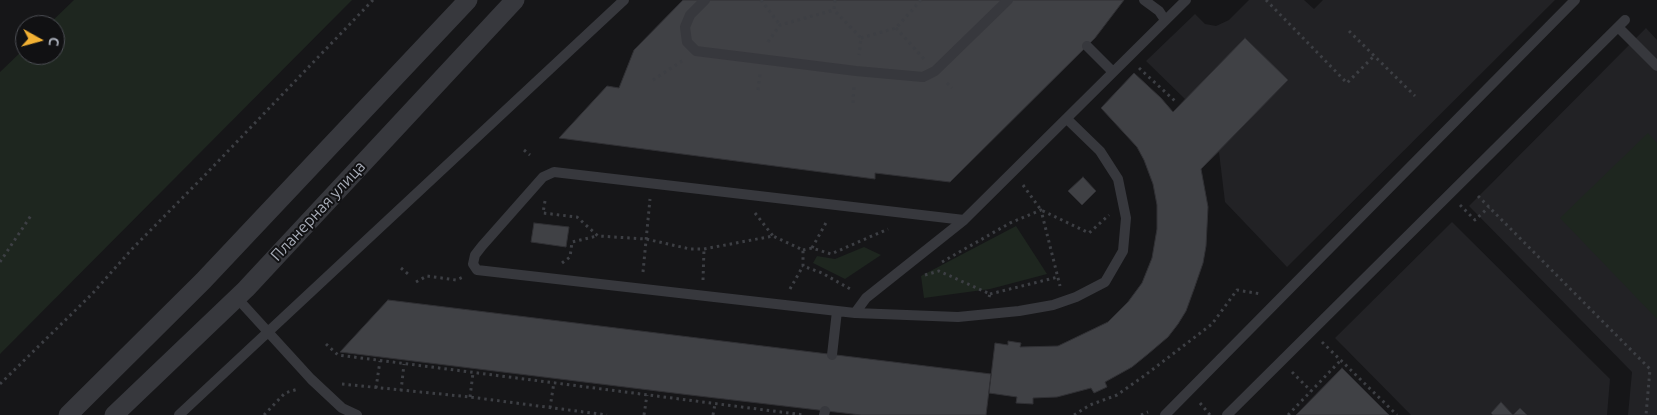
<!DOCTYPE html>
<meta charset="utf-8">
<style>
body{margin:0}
#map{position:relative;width:1657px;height:415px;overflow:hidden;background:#161618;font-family:Ubuntu,sans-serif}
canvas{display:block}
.north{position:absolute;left:15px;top:15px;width:50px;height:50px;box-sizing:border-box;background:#111113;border:1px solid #4d4f55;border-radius:50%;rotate:97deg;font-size:14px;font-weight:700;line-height:20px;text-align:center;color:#a8adb8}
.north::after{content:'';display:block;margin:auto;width:18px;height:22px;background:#f2b134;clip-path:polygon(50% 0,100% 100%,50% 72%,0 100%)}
</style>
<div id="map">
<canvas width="1657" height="415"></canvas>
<div class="north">С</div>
</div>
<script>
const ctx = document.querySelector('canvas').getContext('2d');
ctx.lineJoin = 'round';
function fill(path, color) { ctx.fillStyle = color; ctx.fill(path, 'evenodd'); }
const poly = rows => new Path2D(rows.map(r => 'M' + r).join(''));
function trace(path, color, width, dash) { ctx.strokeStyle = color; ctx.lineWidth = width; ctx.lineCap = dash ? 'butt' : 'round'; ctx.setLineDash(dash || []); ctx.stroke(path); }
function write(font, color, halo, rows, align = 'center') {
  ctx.font = font + ' Ubuntu,sans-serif'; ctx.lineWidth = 4; ctx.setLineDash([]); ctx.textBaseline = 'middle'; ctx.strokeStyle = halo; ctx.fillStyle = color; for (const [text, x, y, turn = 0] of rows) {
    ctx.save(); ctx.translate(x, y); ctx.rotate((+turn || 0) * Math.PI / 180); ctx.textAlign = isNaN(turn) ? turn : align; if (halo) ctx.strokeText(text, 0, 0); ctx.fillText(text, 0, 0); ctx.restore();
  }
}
const built = poly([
 [1249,0,1304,0,1314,9,1323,0,1555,0,1287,267,1225,202,1219,152,1201,169,1195,149,1173,112,1185,99,1146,61,1195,14,1205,24,1216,26,1229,20],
 [1646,28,1657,40,1657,415,1628,415,1632,372,1469,206],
 [1452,222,1610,379,1607,415,1411,415,1335,338]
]);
const green = poly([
 [74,0,352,0,0,354,0,72,25,48,25,55,55,55,55,25,48,25],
 [1648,133,1657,143,1657,319,1560,218],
 [1016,226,1047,274,990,289,924,298,921,276],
 [864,247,881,255,845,279,813,263,817,256,835,259]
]);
const building = poly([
 [683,0,1124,0,1095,38,950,182,875,173,875,179,559,138,607,86,619,88,634,50,683,0],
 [1245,38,1288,80,1201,169,1208,207,1206,246,1203,263,1194,289,1186,311,1178,324,1168,337,1148,354,1132,367,1105,382,1107,387,1094,393,1091,388,1057,397,1033,398,1033,404,1016,403,1017,397,989,393,995,343,1008,345,1008,341,1021,343,1020,347,1058,346,1108,322,1128,302,1142,283,1152,258,1157,229,1157,205,1153,184,1144,160,1137,147,1101,108,1134,73,1161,98,1173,112,1245,38],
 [1083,177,1096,191,1082,205,1068,191,1083,177],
 [534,223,569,227,566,247,531,242,534,223],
 [388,300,991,374,986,415,861,415,690,395,340,352,388,300],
 [1342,368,1389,415,1296,415,1342,368],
 [1501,402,1513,415,1520,408,1527,415,1493,415,1491,413,1501,402]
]);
const path = poly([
 [761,0,780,25],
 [835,0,834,10,861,38,859,55],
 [1266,0,1347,83,1374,56],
 [896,28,924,59],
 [1349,31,1415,96],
 [861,38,896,28,921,0],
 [768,42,780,25,834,10],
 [1139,68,1175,101],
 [653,80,682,61],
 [947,83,952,88],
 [758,90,760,74],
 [853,103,854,86],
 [524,150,530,155],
 [1023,185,1041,210,1089,233,1109,215],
 [1478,196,1650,369,1646,415],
 [545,201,543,213,577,217,598,236,646,239,690,249,704,249,773,236,803,250,803,266,822,273,852,290],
 [1460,205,1475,220,1489,207],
 [755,213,773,236],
 [812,248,827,221],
 [803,250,812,248,831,254,888,229],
 [0,262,32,214],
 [942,262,1010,223,1041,210,1060,286],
 [562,263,570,257,572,242,597,236],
 [401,268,408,274],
 [643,272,650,199],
 [925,275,939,271,990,294,989,297],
 [703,280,704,249],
 [416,282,427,276,456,280,463,277],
 [790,289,803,266],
 [990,294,1058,277],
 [1322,342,1397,415],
 [326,344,338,355,804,415],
 [1292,372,1311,391],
 [0,384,92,294,132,249,205,175,373,0],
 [342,384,470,397,607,415],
 [376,388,380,361],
 [401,391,404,364],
 [470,397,473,373],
 [1200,403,1210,415],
 [550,408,554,382],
 [264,415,285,393,298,389],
 [644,415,647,395],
 [713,415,715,404],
 [1074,415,1090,405,1117,395,1144,376,1212,324,1237,290,1261,294],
 [1141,415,1148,412],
 [1288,415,1341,360]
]);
const lane = poly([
 [705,0,690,15,685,27,687,42,696,51,856,71,923,77,935,71,1008,0],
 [1144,0,1159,11,1165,20],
 [1618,27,1657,66],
 [1087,46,1113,72],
 [964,220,554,172,543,177,482,246,475,255,473,264,477,270,855,313,958,317,1019,311,1053,305,1076,297,1105,282,1123,251,1126,218,1118,179,1100,151,1067,119],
 [237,298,311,379,342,408,357,415],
 [855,313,866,298,964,220,1186,0],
 [832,355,837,311],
 [179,415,624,0],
 [824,415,825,411],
 [1165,415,1575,0],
 [1227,415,1625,20]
]);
const street = poly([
 [68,415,203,281,468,0],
 [114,415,246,289,515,0]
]);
const streetNames = [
 ["Планерная улица",318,211,-47]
];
fill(built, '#222225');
fill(green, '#1e261f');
fill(building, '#404145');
trace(building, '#303034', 1);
trace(path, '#3d3f44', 3, [2.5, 4]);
trace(lane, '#37383d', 10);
trace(street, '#37383d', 19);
write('16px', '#a8adb8', '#111113', streetNames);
</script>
